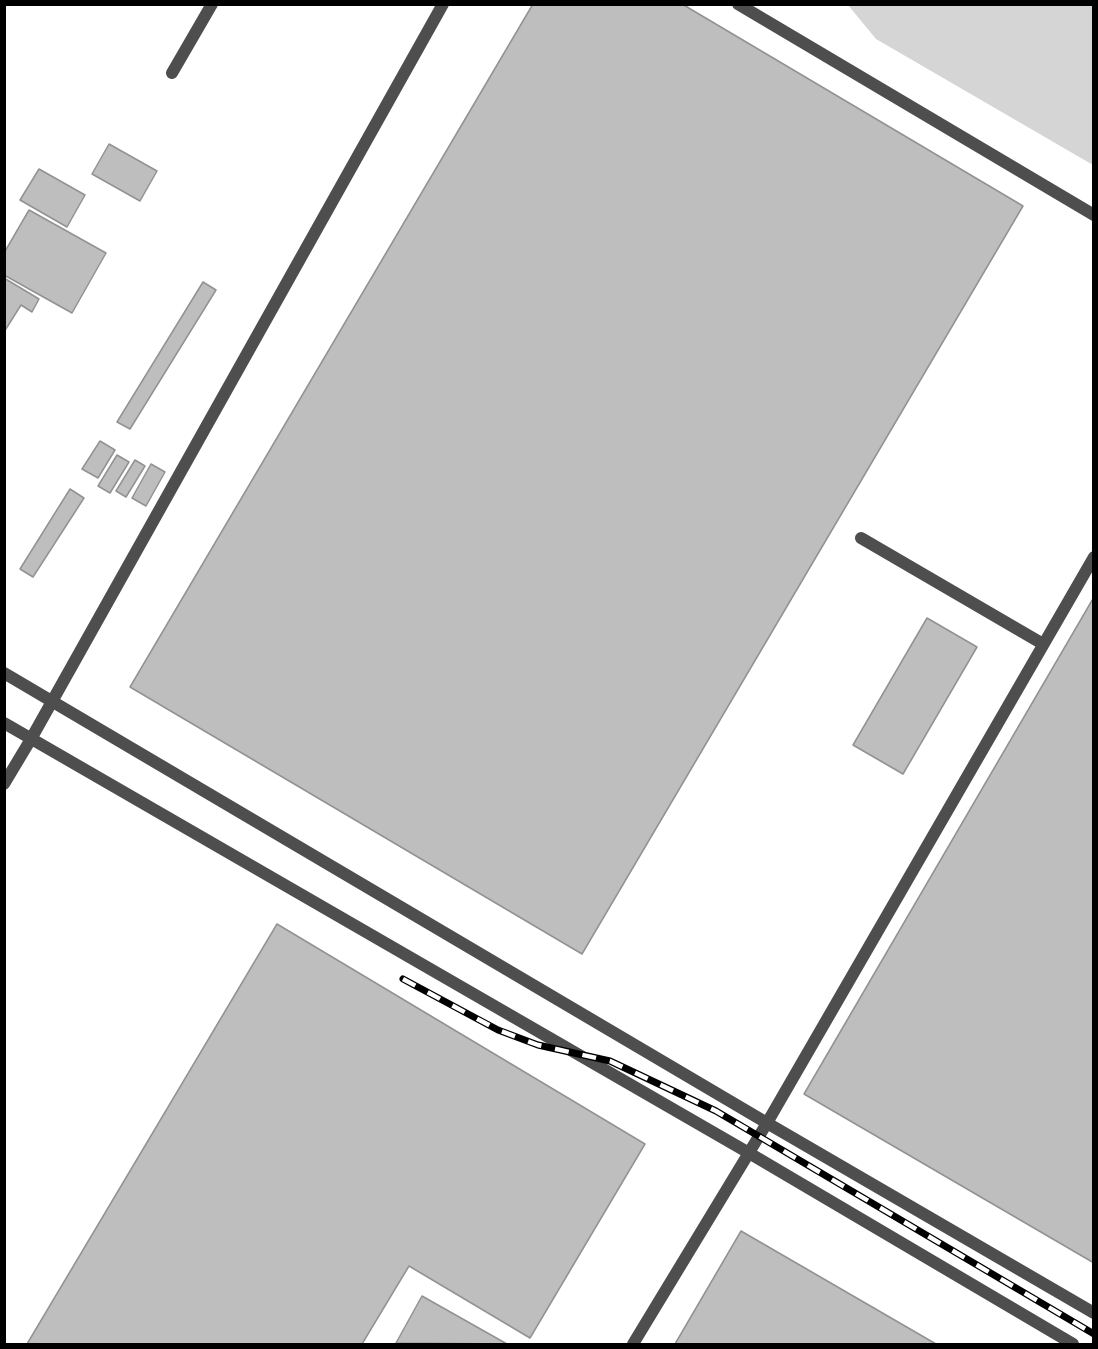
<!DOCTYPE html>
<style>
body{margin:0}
#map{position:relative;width:1098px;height:1349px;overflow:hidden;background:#fff;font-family:"PT Sans Narrow",sans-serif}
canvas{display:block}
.frame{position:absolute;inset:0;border:6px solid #000;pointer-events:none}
</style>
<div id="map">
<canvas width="1098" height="1349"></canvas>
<div class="frame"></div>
</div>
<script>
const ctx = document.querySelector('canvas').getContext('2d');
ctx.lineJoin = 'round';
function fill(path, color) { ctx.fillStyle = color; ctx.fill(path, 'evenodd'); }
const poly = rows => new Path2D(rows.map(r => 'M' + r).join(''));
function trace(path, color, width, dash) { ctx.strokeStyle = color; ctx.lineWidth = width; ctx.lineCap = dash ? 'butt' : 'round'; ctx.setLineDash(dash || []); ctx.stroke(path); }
const green = poly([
 [848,5,1093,5,1093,165,876,39]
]);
const building = poly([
 [533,4,682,4,1023,206,582,954,130,687,533,4],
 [109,144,157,171,140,201,92,174,109,144],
 [39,169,85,195,67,227,20,200,39,169],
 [29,210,106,253,72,313,4,275,4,253,29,210],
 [4,278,39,299,32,312,21,305,4,332,4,278],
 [203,282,216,290,130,429,117,422,203,282],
 [100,441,115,450,98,478,82,469,100,441],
 [117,455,129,462,110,493,98,486,117,455],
 [135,460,145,466,126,497,116,491,135,460],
 [151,464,165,472,146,506,132,498,151,464],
 [70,489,84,498,33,577,20,569,70,489],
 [1094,597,1094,1263,804,1094,1094,597],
 [927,618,977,647,903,774,853,745,927,618],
 [277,924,645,1144,530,1338,409,1266,362,1344,27,1344,277,924],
 [741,1231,936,1344,675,1344,741,1231],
 [422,1296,507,1344,396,1343,422,1296]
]);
const lane = poly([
 [738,4,1094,215],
 [172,73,212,4],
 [861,538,1043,644],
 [4,673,767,1123,1094,1313],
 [4,723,749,1153,1073,1344],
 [4,784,31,739,443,4],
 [633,1344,767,1123,1094,557]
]);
const rail = poly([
 [403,979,498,1030,538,1045,610,1061,716,1111,1094,1334]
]);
fill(green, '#d5d5d5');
fill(building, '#bebebe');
trace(building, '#929292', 1.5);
trace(lane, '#4e4e4e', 12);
trace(rail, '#000', 7);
trace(rail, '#fff', 4.5, [14]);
</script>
